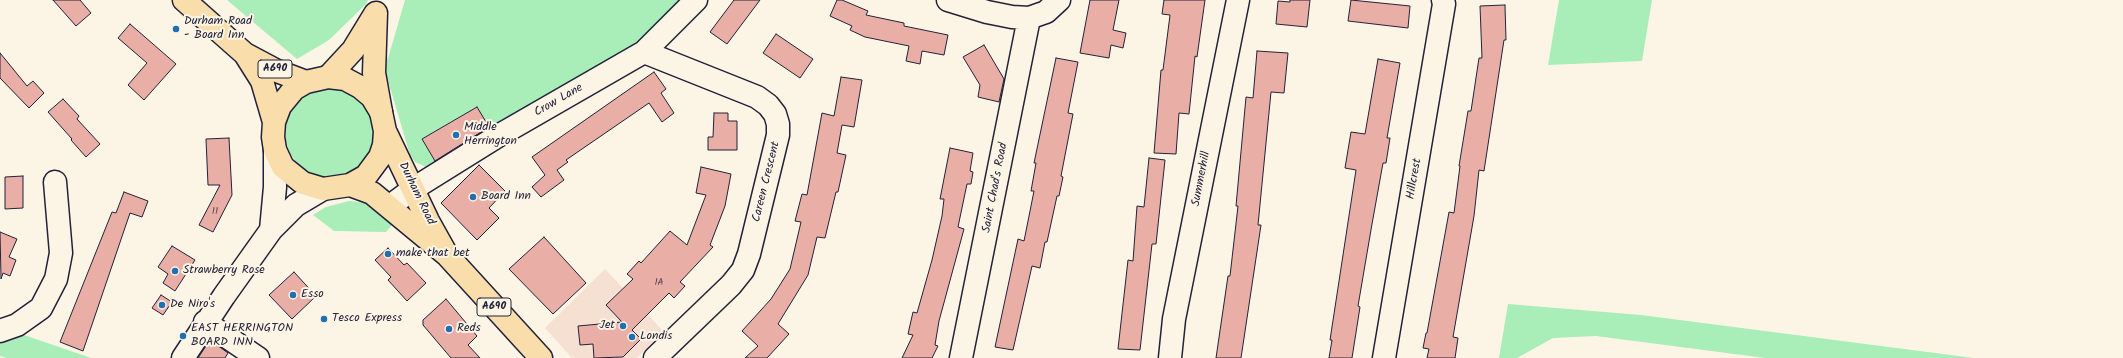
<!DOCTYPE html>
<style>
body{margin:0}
canvas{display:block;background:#fcf5e5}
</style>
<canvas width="2123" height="358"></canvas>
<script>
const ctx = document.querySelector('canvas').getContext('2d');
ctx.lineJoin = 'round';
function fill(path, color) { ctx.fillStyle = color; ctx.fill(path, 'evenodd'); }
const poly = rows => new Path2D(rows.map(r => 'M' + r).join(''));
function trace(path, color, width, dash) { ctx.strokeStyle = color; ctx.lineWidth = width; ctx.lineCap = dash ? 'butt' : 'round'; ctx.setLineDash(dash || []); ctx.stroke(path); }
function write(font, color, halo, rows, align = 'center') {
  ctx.font = font + ' Kalam,sans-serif'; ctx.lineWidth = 4; ctx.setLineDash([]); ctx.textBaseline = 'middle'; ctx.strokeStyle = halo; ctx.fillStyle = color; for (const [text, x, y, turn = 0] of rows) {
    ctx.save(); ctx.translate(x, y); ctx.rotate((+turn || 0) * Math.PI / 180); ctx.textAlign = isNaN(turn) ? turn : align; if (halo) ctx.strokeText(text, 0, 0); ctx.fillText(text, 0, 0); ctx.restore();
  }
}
const built = poly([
 [605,269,664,332,637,358,572,358,545,328]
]);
const green = poly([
 [227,0,368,0,366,4,329,40,297,59],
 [405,0,686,0,646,41,491,131,477,107,422,139,436,163,426,167,415,162,410,155,384,67,389,55],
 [1559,0,1652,0,1642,61,1548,65],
 '285 132a45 45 0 1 1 90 0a45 45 0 1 1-90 0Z',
 [349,201,367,203,381,210,395,221,386,232,334,231,313,215,326,207],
 [1508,304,1641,315,1974,358,1765,358,1596,336,1553,338,1517,358,1499,358],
 [17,325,24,335,91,358,7,358,0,356,0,331]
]);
const building = poly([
 [53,0,80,0,91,13,76,26,53,0],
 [734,0,760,0,727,44,710,32,734,0],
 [837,0,842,0,868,11,866,15,904,23,904,26,948,35,944,55,922,51,920,64,906,61,909,46,865,37,850,30,852,26,830,16,837,0],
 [1090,0,1119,0,1113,30,1126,33,1123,48,1111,45,1109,58,1080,53,1090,0],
 [1164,0,1205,0,1197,57,1195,56,1189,114,1179,113,1176,154,1154,153,1161,70,1163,70,1170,15,1162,14,1164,0],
 [1290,0,1310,0,1307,27,1276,24,1278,1,1290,2,1290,0],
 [1351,0,1410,6,1408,28,1348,21,1351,0],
 [1505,5,1506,40,1504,40,1484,171,1479,170,1474,216,1453,337,1458,338,1455,358,1427,358,1429,349,1423,348,1426,333,1427,333,1449,212,1454,213,1460,166,1459,166,1468,111,1471,111,1479,58,1482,58,1480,6,1505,5],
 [130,24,176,64,144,100,128,85,147,63,118,38,130,24],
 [776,34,813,59,800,78,763,53,776,34],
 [984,45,1004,79,999,102,978,97,980,85,963,57,984,45],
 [1257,51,1288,53,1284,93,1271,92,1258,225,1261,225,1241,358,1216,358,1228,276,1230,276,1238,206,1236,206,1246,97,1253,98,1257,51],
 [0,53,27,86,33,81,44,93,29,108,0,78,0,53],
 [1056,58,1078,62,1068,113,1073,114,1061,176,1063,177,1059,196,1057,196,1047,242,1045,242,1040,268,1032,266,1013,350,995,347,1018,239,1024,241,1034,191,1031,191,1036,163,1034,163,1056,58],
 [1378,59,1400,63,1387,138,1390,138,1386,163,1383,163,1372,224,1358,306,1360,307,1352,358,1329,358,1332,340,1330,340,1356,170,1345,168,1351,132,1365,134,1378,59],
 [654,72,666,89,661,93,674,113,662,122,649,103,566,160,568,162,557,170,564,180,541,197,532,187,545,175,532,157,654,72],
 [841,77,862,80,854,127,842,125,837,153,846,155,838,192,836,192,825,238,817,237,808,275,778,324,789,334,767,358,745,358,758,346,742,331,771,299,790,269,801,222,795,221,802,194,807,195,822,113,834,116,841,77],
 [63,99,79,116,77,119,100,144,86,157,71,140,72,139,48,112,63,99],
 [477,107,489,127,435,161,422,139,477,107],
 [714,113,728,113,728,121,737,121,737,150,708,150,708,137,713,137,714,113],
 [229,138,232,195,213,232,199,225,220,185,208,185,206,139,229,138],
 [950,148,973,153,970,171,973,172,971,184,967,184,958,227,964,229,939,321,935,345,938,346,932,358,902,358,913,335,908,334,913,312,917,313,932,260,942,216,944,199,940,199,950,148],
 [1149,158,1165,160,1156,244,1152,244,1140,350,1118,349,1128,260,1133,261,1137,206,1144,207,1149,158],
 [479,165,505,191,489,208,499,218,477,240,441,203,479,165],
 [701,167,731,174,725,206,710,245,713,247,680,282,685,286,674,298,669,293,632,330,641,339,623,357,594,358,593,344,580,345,578,326,622,322,606,305,633,279,627,274,639,261,641,263,670,231,687,245,706,195,696,193,701,167],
 [23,176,23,208,5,209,5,177,23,176],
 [124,192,148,201,142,217,130,213,83,351,60,342,112,212,116,213,124,192],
 [0,232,17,239,9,257,16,260,10,276,3,273,1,279,0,232],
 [544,237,586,283,553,314,509,269,544,237],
 [172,246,195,260,175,291,163,283,168,274,158,267,172,246],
 [388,248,404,265,407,263,426,283,407,301,388,280,391,277,375,260,388,248],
 [294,272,316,296,292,319,269,295,294,272],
 [161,295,172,302,163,315,152,308,161,295],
 [446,299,477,336,468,345,480,358,451,358,423,325,423,320,446,299],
 [210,340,228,353,225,358,198,358,210,340]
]);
const minor = poly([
 [948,0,987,12,1012,17,1029,18,1046,12,1059,0],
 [644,52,757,97,768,105,775,114,778,124,778,135,749,254,743,270,731,285,655,358],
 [390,206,413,189,498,136,644,52,696,0],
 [271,230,275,187,275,150],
 [205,322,258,358],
 [0,331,17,325,41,308,56,279,61,253,55,182],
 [183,358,224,296,271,230,296,205,323,189],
 [961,358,1029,18],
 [1170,358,1174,319,1238,0],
 [1384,358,1444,4,1443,0]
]);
const major = poly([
 [376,13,374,73,381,112],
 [328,77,353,50,375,14]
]);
const highway = poly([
 [184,0,245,54,262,81,274,122],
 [245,54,277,71,306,82],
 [385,131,384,145,380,157,366,176,350,185,323,189,303,183,283,167,275,150,273,137,274,122,280,106,294,89,306,82,328,77,345,79,360,87,372,97,381,112,385,131,428,221,447,255],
 [350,185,372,193,447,255,541,358]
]);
const markers = [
 [176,29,4,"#1f6fb2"],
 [456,135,4,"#1f6fb2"],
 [473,197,4,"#1f6fb2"],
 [388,254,4,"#1f6fb2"],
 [175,271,4,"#1f6fb2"],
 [293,295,4,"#1f6fb2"],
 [162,305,4,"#1f6fb2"],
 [324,319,4,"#1f6fb2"],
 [623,326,4,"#1f6fb2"],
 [449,329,4,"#1f6fb2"],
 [183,336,4,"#1f6fb2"],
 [632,337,4,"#1f6fb2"]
];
const numberNames = [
 ["11",215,212],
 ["1A",659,283]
];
const shields = [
 [275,69,34],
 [494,307,34]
];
const shieldNames = [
 ["A690",275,69],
 ["A690",494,307]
];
const poiNames = [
 ["Durham Road",184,22],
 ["- Board Inn",184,36],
 ["Middle",464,128],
 ["Herrington",464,142],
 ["Board Inn",481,197],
 ["make that bet",396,254],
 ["Strawberry Rose",183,271],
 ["Esso",301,295],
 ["De Niro's",170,305],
 ["Tesco Express",332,319],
 ["Jet",615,326,"right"],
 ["EAST HERRINGTON",191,329],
 ["BOARD INN",191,343],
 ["Reds",457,329],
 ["Londis",640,337]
];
const streetNames = [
 ["Crow Lane",559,101,-30],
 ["Summerhill",1202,179,-79],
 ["Hillcrest",1415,179,-80],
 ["Careen Crescent",767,182,-76],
 ["Saint Chad's Road",996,188,-79],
 ["Durham Road",416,194,64]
];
fill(built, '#f6e0d2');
fill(green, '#a9edb8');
fill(building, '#e9aea5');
trace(building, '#22223b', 1);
trace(minor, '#22223b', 25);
trace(major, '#22223b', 25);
trace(highway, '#22223b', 25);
trace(minor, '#fcf5e5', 22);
trace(major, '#f9deab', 22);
trace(highway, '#f9deab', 22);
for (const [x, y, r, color] of markers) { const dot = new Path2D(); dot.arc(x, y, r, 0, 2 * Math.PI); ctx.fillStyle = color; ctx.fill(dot); trace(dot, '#fcf5e5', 1.5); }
write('10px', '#544556', null, numberNames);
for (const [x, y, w] of shields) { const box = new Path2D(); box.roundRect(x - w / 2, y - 9, w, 18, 3); ctx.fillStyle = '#fcf5e5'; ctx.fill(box); trace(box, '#22223b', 1); }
write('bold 11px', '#22223b', null, shieldNames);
write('12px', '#22223b', '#fcf5e5', poiNames, 'left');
write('12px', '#22223b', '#fcf5e5', streetNames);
</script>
